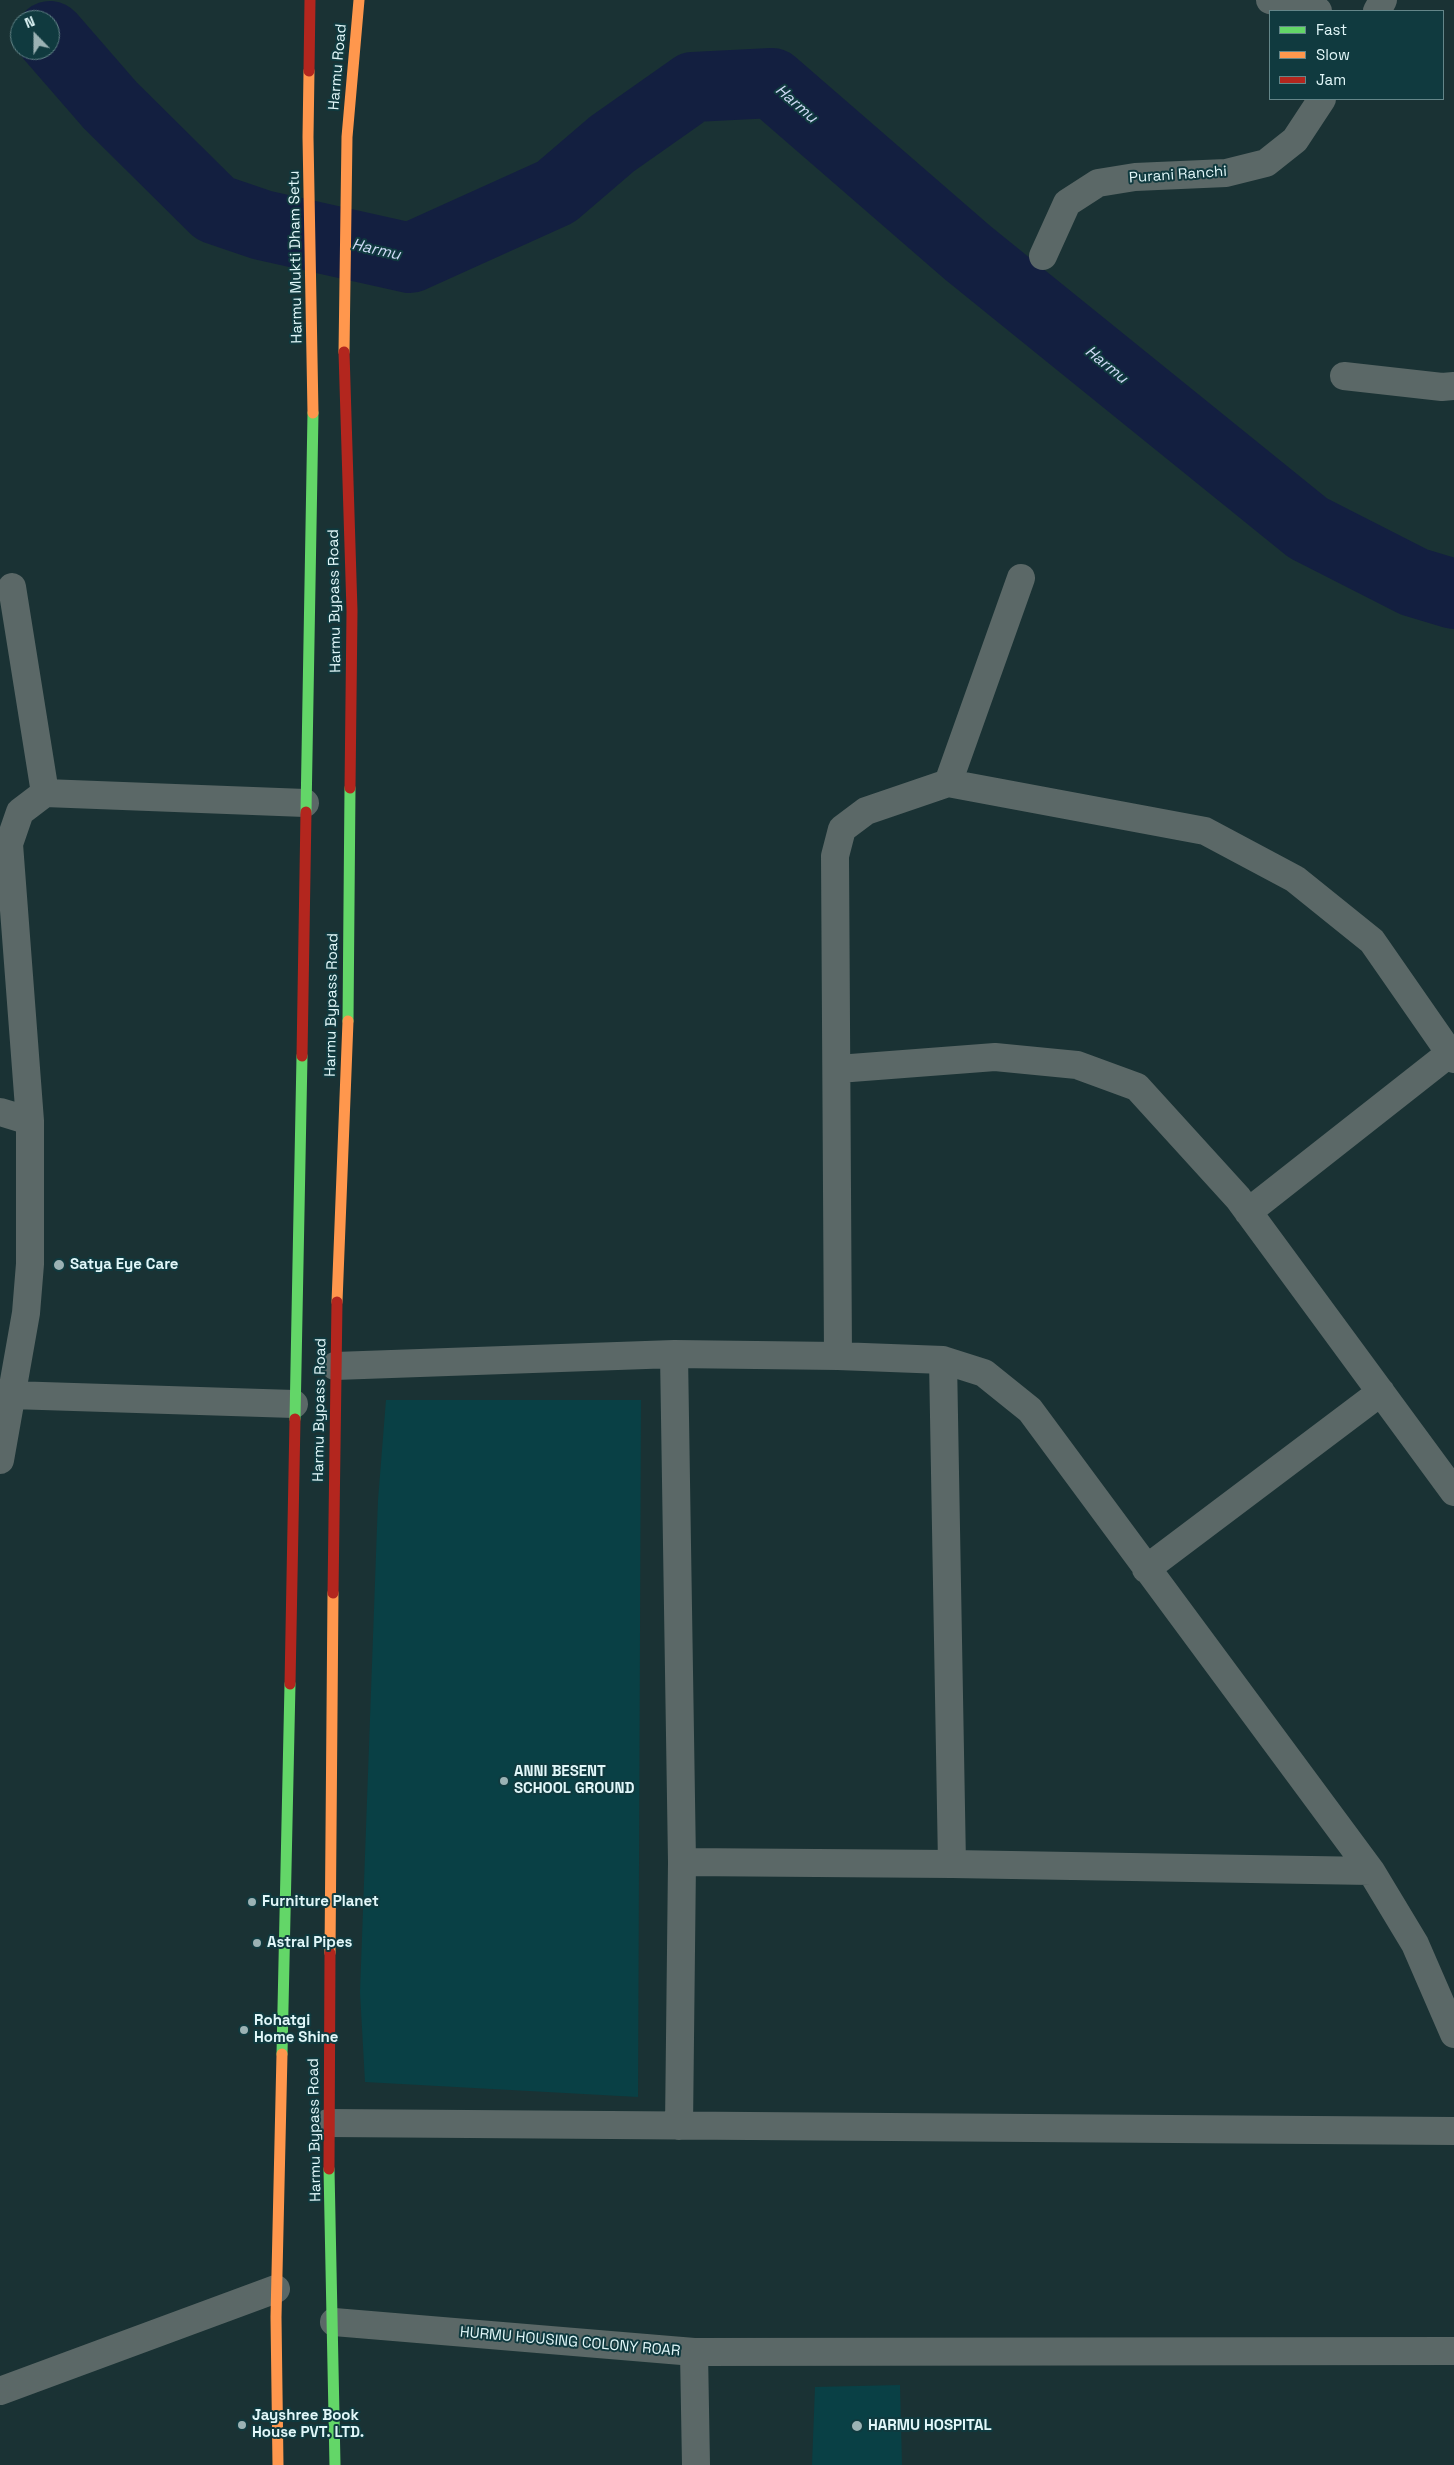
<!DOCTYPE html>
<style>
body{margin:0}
#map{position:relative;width:1454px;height:2465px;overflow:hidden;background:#1a3234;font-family:"Space Grotesk",sans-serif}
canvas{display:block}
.legend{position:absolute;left:1269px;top:10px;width:175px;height:90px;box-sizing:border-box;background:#103a3f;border:1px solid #648689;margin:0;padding:6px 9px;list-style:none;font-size:15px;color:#e1f7f9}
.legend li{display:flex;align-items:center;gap:10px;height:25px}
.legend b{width:25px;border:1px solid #648689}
.north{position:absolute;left:10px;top:10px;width:50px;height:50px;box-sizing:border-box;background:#103a3f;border:1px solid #648689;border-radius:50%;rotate:338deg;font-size:14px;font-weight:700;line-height:20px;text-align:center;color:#e1f7f9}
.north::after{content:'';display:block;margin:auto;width:18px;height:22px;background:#9bb2b4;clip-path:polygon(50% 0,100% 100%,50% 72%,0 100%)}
</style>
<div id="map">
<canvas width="1454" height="2465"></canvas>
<ul class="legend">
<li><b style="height:6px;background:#63d668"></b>Fast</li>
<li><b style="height:6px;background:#ff974d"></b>Slow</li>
<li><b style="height:6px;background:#b3261e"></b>Jam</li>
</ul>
<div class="north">N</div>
</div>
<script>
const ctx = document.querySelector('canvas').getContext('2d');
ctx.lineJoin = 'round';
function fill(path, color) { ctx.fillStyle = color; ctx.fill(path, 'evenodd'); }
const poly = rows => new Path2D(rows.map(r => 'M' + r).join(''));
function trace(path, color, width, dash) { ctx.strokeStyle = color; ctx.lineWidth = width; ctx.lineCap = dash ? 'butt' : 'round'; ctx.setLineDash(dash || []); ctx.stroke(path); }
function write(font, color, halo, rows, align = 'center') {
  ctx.font = font + ' "Space Grotesk",sans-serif'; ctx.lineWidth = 4; ctx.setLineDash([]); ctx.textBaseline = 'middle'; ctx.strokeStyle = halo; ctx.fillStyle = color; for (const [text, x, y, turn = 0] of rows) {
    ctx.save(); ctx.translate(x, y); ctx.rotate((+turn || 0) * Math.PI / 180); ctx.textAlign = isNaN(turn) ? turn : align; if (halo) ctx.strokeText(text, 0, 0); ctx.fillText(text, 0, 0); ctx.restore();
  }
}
const built = poly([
 [386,1400,641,1400,638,2097,365,2082,360,1992,378,1500],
 [900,2385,902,2465,812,2465,815,2387]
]);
const river = poly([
 [50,36,110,105,215,209,262,225,410,258,556,192,612,144,693,87,772,83,968,253,1308,528,1414,582,1454,594]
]);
const street = poly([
 [1270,0,1318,11],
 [1377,11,1383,0],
 [1043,256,1067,203,1098,183,1135,177,1226,173,1266,163,1295,140,1322,99],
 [1344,376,1442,387,1454,386],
 [12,587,45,793],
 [948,783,1021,578],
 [0,842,9,844,30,1121,30,1264,26,1313,0,1460],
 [9,844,20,812,45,793,305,803],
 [838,1069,995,1057,1077,1065,1137,1087,1238,1198,1454,1492],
 [0,1112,30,1121],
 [1248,1212,1454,1050],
 [674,1354,682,1862,679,2126],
 [838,1356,835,856,842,829,866,811,948,783,1205,831,1295,879,1372,941,1454,1059],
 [943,1360,952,1864],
 [335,1366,674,1354,838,1356,943,1360,984,1373,1030,1410,1371,1871,1415,1944,1454,2034],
 [11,1395,294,1404],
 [1146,1569,1381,1392],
 [682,1862,952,1864,1371,1871],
 [328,2123,1454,2131],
 [334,2322,694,2352,696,2465],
 [694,2352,1454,2351],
 [0,2391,276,2289]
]);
const fast = poly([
 [306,812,313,413],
 [348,1021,350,788],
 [295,1419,302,1056],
 [282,2054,290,1684],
 [329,2169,335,2465]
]);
const slow = poly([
 [309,71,308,137,313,413],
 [344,352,347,137,359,0],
 [337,1302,348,1021],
 [330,1953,333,1593],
 [278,2465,276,2317,282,2054]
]);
const jam = poly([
 [309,71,310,0],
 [344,352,352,611,350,788],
 [302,1056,306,812],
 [333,1593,337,1302],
 [290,1684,295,1419],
 [329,2169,330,1953]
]);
const markers = [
 [59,1265,6,"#9bb2b4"],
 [504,1781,5,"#9bb2b4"],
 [252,1902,5,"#9bb2b4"],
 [257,1943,5,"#9bb2b4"],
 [244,2030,5,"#9bb2b4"],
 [242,2425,5,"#9bb2b4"],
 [857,2426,6,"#9bb2b4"]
];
const streetNames = [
 ["Harmu Road",338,67,-85],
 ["Purani Ranchi",1178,175,-4],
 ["Harmu Mukti Dham Setu",296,257,-91],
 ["Harmu Bypass Road",335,601,-91],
 ["Harmu Bypass Road",332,1005,-89],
 ["Harmu Bypass Road",320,1410,-89],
 ["Harmu Bypass Road",315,2130,-91],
 ["HURMU HOUSING COLONY ROAR",570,2342,5]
];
const poiNames = [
 ["Satya Eye Care",70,1265],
 ["ANNI BESENT",514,1772],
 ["SCHOOL GROUND",514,1789],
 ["Furniture Planet",262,1902],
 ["Astral Pipes",267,1943],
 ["Rohatgi",254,2021],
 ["Home Shine",254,2038],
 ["Jayshree Book",252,2416],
 ["House PVT. LTD.",252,2433],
 ["HARMU HOSPITAL",868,2426]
];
const waterNames = [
 ["Harmu",796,104,41],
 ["Harmu",376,250,13],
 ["Harmu",1106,365,39]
];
fill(built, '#094045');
trace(river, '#131f40', 70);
trace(street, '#5b6867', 28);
trace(fast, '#63d668', 11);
trace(slow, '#ff974d', 11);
trace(jam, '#b3261e', 11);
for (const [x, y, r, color] of markers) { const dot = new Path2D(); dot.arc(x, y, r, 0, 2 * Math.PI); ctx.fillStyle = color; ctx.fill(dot); trace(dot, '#103a3f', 2); }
write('15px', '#e1f7f9', '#103a3f', streetNames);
write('bold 15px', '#e1f7f9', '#103a3f', poiNames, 'left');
write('italic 16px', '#ced9f5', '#103a3f', waterNames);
</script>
